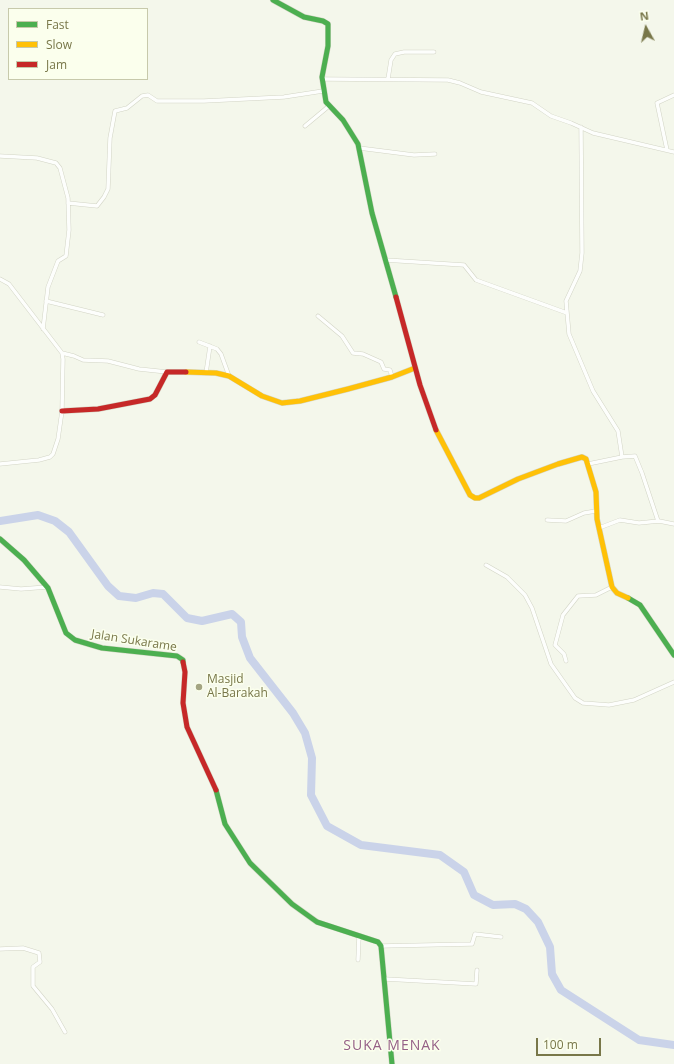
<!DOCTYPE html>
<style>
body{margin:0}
#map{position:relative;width:674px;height:1064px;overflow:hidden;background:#f4f7eb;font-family:"Open Sans",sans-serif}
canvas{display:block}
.legend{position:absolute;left:8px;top:8px;width:140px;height:72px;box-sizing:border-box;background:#fbffed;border:1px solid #c7c9ab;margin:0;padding:5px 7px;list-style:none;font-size:12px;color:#787749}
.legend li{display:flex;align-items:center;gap:8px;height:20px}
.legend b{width:20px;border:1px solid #c7c9ab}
.north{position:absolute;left:626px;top:8px;width:40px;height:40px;-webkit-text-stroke:3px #fbffed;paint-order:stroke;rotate:352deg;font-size:11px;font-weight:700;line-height:16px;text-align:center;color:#787749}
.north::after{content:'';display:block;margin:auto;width:14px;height:18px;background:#787749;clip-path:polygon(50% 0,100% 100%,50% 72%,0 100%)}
.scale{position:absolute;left:536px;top:1038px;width:65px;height:18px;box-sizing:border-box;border:2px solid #787749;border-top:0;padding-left:5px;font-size:12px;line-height:14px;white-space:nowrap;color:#787749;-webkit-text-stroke:3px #fbffed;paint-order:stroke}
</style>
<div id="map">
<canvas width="674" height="1064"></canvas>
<ul class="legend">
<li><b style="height:5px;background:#4caf50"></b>Fast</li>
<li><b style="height:5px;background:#ffc107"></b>Slow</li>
<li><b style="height:5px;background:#c62828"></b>Jam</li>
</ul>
<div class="north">N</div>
<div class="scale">100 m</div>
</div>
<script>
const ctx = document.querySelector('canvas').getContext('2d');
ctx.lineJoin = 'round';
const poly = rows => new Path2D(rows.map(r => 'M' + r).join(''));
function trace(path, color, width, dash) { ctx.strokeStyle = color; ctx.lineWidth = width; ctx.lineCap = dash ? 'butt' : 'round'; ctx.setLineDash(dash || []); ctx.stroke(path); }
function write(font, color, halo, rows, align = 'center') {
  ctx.font = font + ' "Open Sans",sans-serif'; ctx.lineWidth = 3; ctx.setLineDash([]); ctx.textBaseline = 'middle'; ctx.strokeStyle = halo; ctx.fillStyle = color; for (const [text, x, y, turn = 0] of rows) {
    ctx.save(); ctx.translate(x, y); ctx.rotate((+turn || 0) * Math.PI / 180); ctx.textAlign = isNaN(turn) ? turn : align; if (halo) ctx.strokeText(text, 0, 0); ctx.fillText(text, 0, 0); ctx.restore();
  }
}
const river = poly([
 [0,521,38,515,55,521,69,532,108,586,119,596,136,598,153,593,163,594,187,618,202,621,232,614,241,622,242,637,250,658,293,713,305,733,312,758,311,795,327,826,361,845,440,855,464,872,474,895,493,905,515,904,526,909,538,922,550,947,552,974,561,990,639,1040,674,1045]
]);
const street = poly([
 [322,79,448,80,460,83,481,92,532,103,551,116,571,123,593,133,674,152],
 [388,79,391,60,395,54,404,52,434,52],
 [305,126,329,106],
 [581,127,582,253,580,271,566,301,569,334,593,391,618,431,622,457],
 [359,148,414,155,435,154],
 [667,150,657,103,674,95],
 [0,156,37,158,56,163,60,168,68,198,69,230,66,256,58,261,48,287,43,329],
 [68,203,97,206,104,197,108,189,110,138,115,111,127,108,142,96,148,95,157,101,204,101,284,97,323,91],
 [385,260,464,265,476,280,567,313],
 [0,279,9,284,62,353,63,359,62,411,58,439,53,454,50,457,39,460,0,464],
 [46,301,103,315],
 [318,316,342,336,353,353,363,354,381,362,384,369,390,370,392,377],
 [199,342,217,349,221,354,229,376],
 [62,353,74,356,83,360,108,361,139,369,167,372],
 [206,373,210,346],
 [588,464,622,457,635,456,642,473,658,521],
 [547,520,566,521,584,513,596,511],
 [599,528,620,520,639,523,659,521,674,524],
 [486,565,507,577,525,595,532,608,551,664,575,698,583,703,609,705,634,700,674,682],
 [0,587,21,589,47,587],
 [566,661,564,654,555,645,563,615,578,596,596,595,612,587],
 [381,946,472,944,475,934,501,937],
 [0,949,23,948,39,953,40,962,33,967,33,986,52,1009,65,1032],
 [358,960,359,936],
 [385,979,476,984,477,970]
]);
const fast = poly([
 [273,0,304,17,323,21,328,24,328,46,322,77,326,102,343,120,358,144,372,213,396,297],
 [0,539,24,560,48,588,66,633,75,640,102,648,177,656,183,660,183,662],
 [628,598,640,605,674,655],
 [216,790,225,824,250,863,292,904,317,922,378,942,381,946,392,1064]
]);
const slow = poly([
 [186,372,216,373,229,376,262,396,282,403,300,401,348,389,392,377,415,368],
 [436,430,470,495,475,498,479,498,518,479,558,464,582,457,586,459,596,492,597,519,612,587,617,593,628,598]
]);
const jam = poly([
 [396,297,420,385,436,430],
 [62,411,98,409,150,399,155,395,167,372,186,372],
 [183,662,185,672,183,703,187,727,216,790]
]);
const markers = [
 [199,687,4,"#a3a482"]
];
const streetNames = [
 ["Jalan Sukarame",134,641,9]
];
const poiNames = [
 ["Masjid",207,680],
 ["Al-Barakah",207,694]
];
const quarterNames = [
 ["SUKA MENAK",392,1046]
];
trace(river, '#cad3e9', 8);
trace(street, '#d2d4c5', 4.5);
trace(fast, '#d3d5c5', 6);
trace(slow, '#d3d5c5', 6);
trace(jam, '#d3d5c5', 6);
trace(street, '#fdfefc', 3.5);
trace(fast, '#4caf50', 5);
trace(slow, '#ffc107', 5);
trace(jam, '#c62828', 5);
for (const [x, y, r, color] of markers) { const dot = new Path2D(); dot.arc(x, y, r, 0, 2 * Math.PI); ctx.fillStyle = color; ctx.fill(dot); trace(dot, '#fbffed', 1.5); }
write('12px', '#787749', '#fbffed', streetNames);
write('12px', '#787749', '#fbffed', poiNames, 'left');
ctx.letterSpacing = '1px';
write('14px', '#956087', '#fbffed', quarterNames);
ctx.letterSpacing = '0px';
</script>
